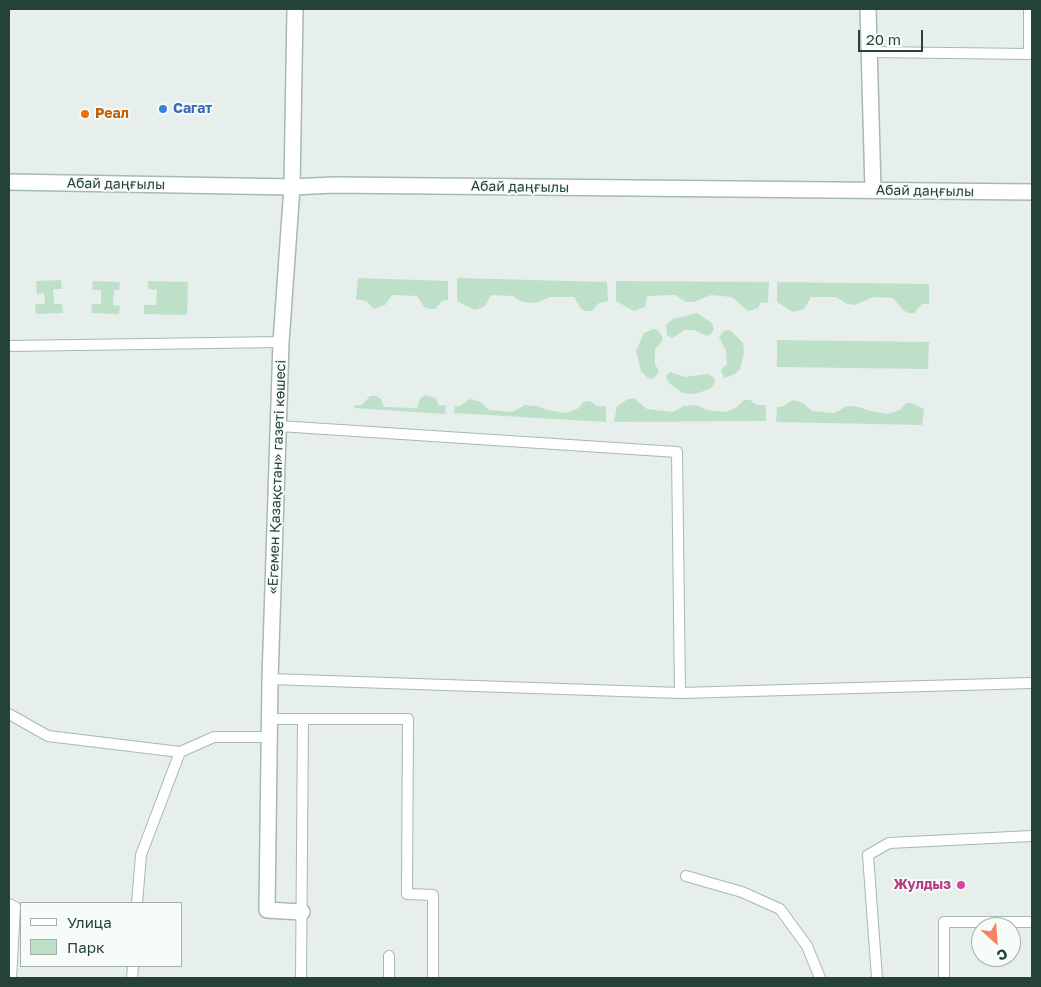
<!DOCTYPE html>
<meta charset="utf-8">
<style>
body{margin:0}
#map{position:relative;width:1041px;height:987px;overflow:hidden;background:#e6efeb;font-family:"Golos Text",sans-serif}
canvas{display:block}
.frame{position:absolute;inset:0;border:10px solid #24423a;pointer-events:none}
.legend{position:absolute;left:20px;top:902px;width:162px;height:65px;box-sizing:border-box;background:#f7fbf9;border:1px solid #a3b1ad;margin:0;padding:6px 9px;list-style:none;font-size:15px;color:#24423a}
.legend li{display:flex;align-items:center;gap:10px;height:25px}
.legend b{width:25px;border:1px solid #a3b1ad}
.north{position:absolute;left:971px;top:917px;width:50px;height:50px;box-sizing:border-box;background:#f7fbf9;border:1px solid #a3b1ad;border-radius:50%;rotate:154deg;font-size:14px;font-weight:700;line-height:20px;text-align:center;color:#24423a}
.north::after{content:'';display:block;margin:auto;width:18px;height:22px;background:#f4845f;clip-path:polygon(50% 0,100% 100%,50% 72%,0 100%)}
.scale{position:absolute;left:858px;top:30px;width:65px;height:22px;box-sizing:border-box;border:2px solid #24423a;border-top:0;padding-left:6px;font-size:15px;line-height:18px;white-space:nowrap;color:#24423a;-webkit-text-stroke:4px #f7fbf9;paint-order:stroke}
</style>
<div id="map">
<canvas width="1041" height="987"></canvas>
<div class="frame"></div>
<ul class="legend">
<li><b style="height:6px;background:#fff"></b>Улица</li>
<li><b style="height:14px;background:#bfe0c8"></b>Парк</li>
</ul>
<div class="north">С</div>
<div class="scale">20 m</div>
</div>
<script>
const ctx = document.querySelector('canvas').getContext('2d');
ctx.lineJoin = 'round';
function fill(path, color) { ctx.fillStyle = color; ctx.fill(path, 'evenodd'); }
const poly = rows => new Path2D(rows.map(r => 'M' + r).join(''));
function trace(path, color, width, dash) { ctx.strokeStyle = color; ctx.lineWidth = width; ctx.lineCap = dash ? 'butt' : 'round'; ctx.setLineDash(dash || []); ctx.stroke(path); }
function write(font, color, halo, rows, align = 'center') {
  ctx.font = font + ' "Golos Text",sans-serif'; ctx.lineWidth = 4; ctx.setLineDash([]); ctx.textBaseline = 'middle'; ctx.strokeStyle = halo; ctx.fillStyle = color; for (const [text, x, y, turn = 0] of rows) {
    ctx.save(); ctx.translate(x, y); ctx.rotate((+turn || 0) * Math.PI / 180); ctx.textAlign = isNaN(turn) ? turn : align; if (halo) ctx.strokeText(text, 0, 0); ctx.fillText(text, 0, 0); ctx.restore();
  }
}
const green = poly([
 [358,278,448,281,448,300,442,301,435,309,429,309,424,307,417,296,392,295,385,305,374,309,366,301,356,299],
 [457,278,607,282,608,301,599,303,592,311,586,311,581,309,574,297,550,297,538,302,529,303,520,301,513,296,491,295,485,306,475,310,457,301],
 [61,280,62,289,53,289,54,304,62,304,63,313,36,314,35,304,45,304,44,293,37,294,36,281],
 [93,281,120,282,119,290,114,290,113,305,120,306,119,314,91,313,92,304,101,304,101,290,92,290],
 [148,281,188,282,187,315,144,314,144,305,156,305,157,290,148,289],
 [616,281,769,282,768,303,761,302,758,308,748,311,732,297,711,295,694,302,686,302,675,295,647,296,645,307,634,311,616,301],
 [777,282,929,284,929,304,922,304,914,313,908,313,903,310,893,298,873,297,855,305,847,304,836,297,811,297,804,309,793,312,777,302],
 [697,313,712,323,714,329,711,334,707,336,694,330,685,330,672,338,667,335,666,325,673,319],
 [653,329,658,330,662,336,662,341,655,350,655,364,659,371,654,378,649,379,641,371,636,351,644,333],
 [730,330,743,343,744,353,740,369,735,374,724,378,721,370,727,364,726,351,719,337,724,331],
 [777,340,929,342,928,369,777,367],
 [670,372,685,377,708,374,714,378,715,382,711,388,704,391,694,394,682,393,668,382,666,376],
 [425,395,436,398,439,406,446,405,445,414,354,408,355,405,362,405,370,396,376,396,381,399,384,407,417,408,420,399],
 [634,398,647,409,673,412,684,406,697,405,707,410,726,412,737,407,744,400,750,400,757,405,766,405,766,421,614,422,617,406,628,399],
 [470,399,481,402,489,410,512,412,525,405,537,406,547,410,566,413,577,409,584,402,590,401,597,406,606,406,606,422,454,413,455,406,460,406],
 [793,400,803,403,812,411,834,413,847,406,859,407,870,411,888,414,900,410,906,403,912,403,924,409,922,425,776,422,777,407,782,407]
]);
const lane = poly([
 [869,52,1029,54,1029,9],
 [9,346,281,342],
 [270,679,680,693,677,452,279,426],
 [680,693,1032,683],
 [9,714,48,736,180,752],
 [269,719,408,719,407,894,433,895,433,978],
 [686,876,742,892,780,909,807,946,820,978],
 [137,903,141,855,180,752,214,737,269,737],
 [9,904,15,907,11,978],
 [389,956,389,978],
 [132,978,133,966],
 [301,978,303,719],
 [877,978,868,855,889,843,1032,836],
 [944,978,944,922,1032,922]
]);
const street = poly([
 [295,9,292,187,281,342,270,679,267,910,302,912],
 [868,9,873,190]
]);
const secondary = poly([
 [9,182,292,187,334,185,1032,192]
]);
const markers = [
 [163,109,5,"#3f7fe0"],
 [85,114,5,"#e8710a"],
 [961,885,5,"#d1479c"]
];
const shopNames = [
 ["Сагат",173,109]
];
const foodNames = [
 ["Реал",95,114]
];
const streetNames = [
 ["Абай даңғылы",116,184,1],
 ["Абай даңғылы",520,187,1],
 ["Абай даңғылы",925,191,1],
 ["«Егемен Қазақстан» газеті көшесі",277,477,-88]
];
const hotelNames = [
 ["Жулдыз",951,885]
];
fill(green, '#bfe0c8');
trace(lane, '#a8b8b2', 12);
trace(street, '#a8b8b2', 18);
trace(secondary, '#a4bbb3', 18);
trace(lane, '#fff', 10);
trace(street, '#fff', 15);
trace(secondary, '#fff', 15);
for (const [x, y, r, color] of markers) { const dot = new Path2D(); dot.arc(x, y, r, 0, 2 * Math.PI); ctx.fillStyle = color; ctx.fill(dot); trace(dot, '#f7fbf9', 2); }
write('bold 14px', '#366cbe', '#f7fbf9', shopNames, 'left');
write('bold 14px', '#c56008', '#f7fbf9', foodNames, 'left');
write('14px', '#24423a', '#f7fbf9', streetNames);
write('bold 14px', '#b23c85', '#f7fbf9', hotelNames, 'right');
</script>
